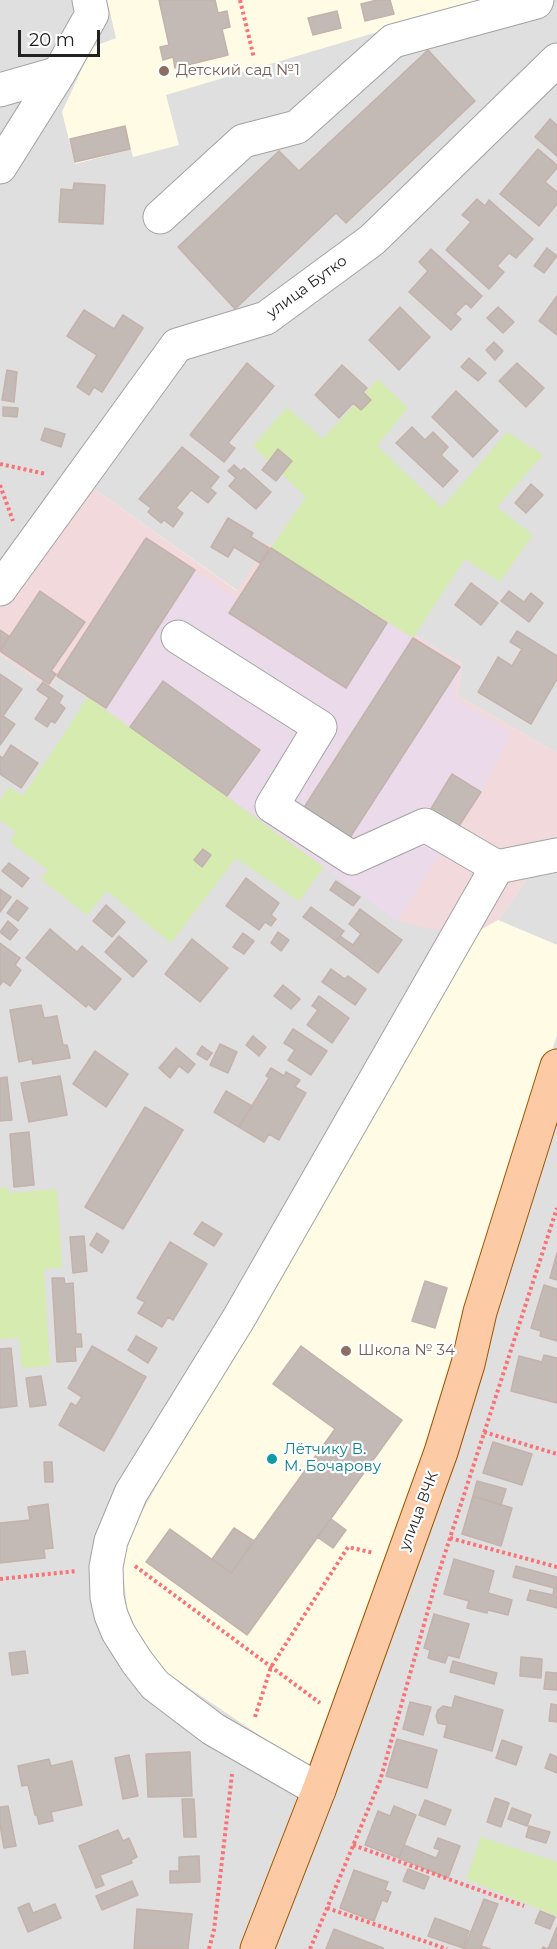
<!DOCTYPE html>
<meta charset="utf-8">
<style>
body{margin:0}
#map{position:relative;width:557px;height:1949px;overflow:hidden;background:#f2eee9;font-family:Montserrat,sans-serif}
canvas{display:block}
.scale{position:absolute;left:18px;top:30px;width:82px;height:27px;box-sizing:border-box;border:3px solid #222;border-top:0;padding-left:8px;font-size:18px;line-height:21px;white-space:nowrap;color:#222;-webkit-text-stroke:4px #fff;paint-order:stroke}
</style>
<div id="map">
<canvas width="557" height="1949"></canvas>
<div class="scale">20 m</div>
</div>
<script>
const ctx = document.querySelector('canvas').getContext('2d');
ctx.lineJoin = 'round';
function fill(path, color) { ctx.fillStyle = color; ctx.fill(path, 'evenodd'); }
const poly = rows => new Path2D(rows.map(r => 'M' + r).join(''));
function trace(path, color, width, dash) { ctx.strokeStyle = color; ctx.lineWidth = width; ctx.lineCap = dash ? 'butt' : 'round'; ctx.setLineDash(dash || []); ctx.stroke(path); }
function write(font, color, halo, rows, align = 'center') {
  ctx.font = font + ' Montserrat,sans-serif'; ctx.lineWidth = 4.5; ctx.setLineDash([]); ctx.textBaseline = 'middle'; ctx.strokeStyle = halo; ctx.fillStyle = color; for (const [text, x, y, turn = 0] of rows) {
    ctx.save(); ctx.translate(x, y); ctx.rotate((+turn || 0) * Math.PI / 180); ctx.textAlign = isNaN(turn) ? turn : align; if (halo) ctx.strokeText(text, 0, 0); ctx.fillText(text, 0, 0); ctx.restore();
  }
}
const residential = poly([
 [0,0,557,0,557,753,458,696,462,664,268,544,238,591,83,481,0,583],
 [0,655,49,688,57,676,227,796,467,938,308,1768,448,1389,474,1313,557,1035,557,1949,0,1949],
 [557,837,557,945,498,920]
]);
const commercial = poly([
 [83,481,237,591,268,543,462,664,458,696,557,753,557,837,498,920,467,938,397,921,227,796,57,676,49,688,0,655,0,583]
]);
const industrial = poly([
 [146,538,238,599,271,548,460,667,454,698,511,733,481,792,397,921,227,796,57,676]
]);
const education = poly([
 [107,0,485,0,166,95,179,145,133,157,131,149,75,164,62,112,92,47,116,38],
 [498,920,557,945,557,1034,448,1389,308,1768,158,1667,129,1622,120,1551,349,1143,467,938]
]);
const grass = poly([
 [378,379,408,408,377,446,442,508,507,432,543,455,497,507,533,535,500,582,465,559,413,638,271,548,306,497,253,446,287,407,323,439],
 [88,697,324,867,299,901,236,858,171,943,107,891,87,915,41,879,48,870,10,842,16,832,0,820,0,800,9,787,23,796],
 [8,1187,9,1193,57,1189,62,1268,44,1269,50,1366,22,1368,19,1338,0,1339,0,1188],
 [481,1837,557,1862,557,1916,466,1879]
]);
const building = poly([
 [159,0,215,0,218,13,227,11,230,27,222,29,228,55,175,68,173,57,163,60,160,47,169,45,159,0],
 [377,0,390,0,394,14,365,21,361,4,377,0],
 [337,11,341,28,313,35,308,18,337,11],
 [428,50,475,101,346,223,336,213,235,309,178,247,279,151,299,171,428,50],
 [550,119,557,125,557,156,535,137,550,119],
 [125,126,130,149,75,162,70,139,125,126],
 [538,149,557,165,557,168,545,182,557,192,557,204,539,226,500,194,538,149],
 [74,183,105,185,103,224,59,222,61,189,73,190,74,183],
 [477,199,485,206,489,200,533,239,516,258,509,253,497,266,504,272,489,289,446,250,471,222,462,215,477,199],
 [547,248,557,256,544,273,534,266,547,248],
 [431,249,482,296,471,308,466,303,455,314,461,319,451,330,409,292,428,271,419,262,431,249],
 [557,296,557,335,539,321,557,296],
 [400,307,430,337,399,370,369,340,400,307],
 [498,307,514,322,503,333,487,318,498,307],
 [84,310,114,329,123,315,143,328,102,392,94,387,89,395,77,387,97,355,67,336,84,310],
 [494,342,503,351,495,360,486,350,494,342],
 [469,358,486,373,478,381,461,367,469,358],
 [247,363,274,386,228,443,235,448,224,462,190,435,247,363],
 [517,363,544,388,526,407,499,381,517,363],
 [342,365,367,388,363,392,371,400,361,410,353,403,339,418,315,395,342,365],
 [7,370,17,372,14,402,2,400,7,370],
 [456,391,498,431,473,457,432,417,456,391],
 [3,407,18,408,17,417,3,416,3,407],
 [412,427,425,440,433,432,448,447,441,455,458,471,443,487,396,443,412,427],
 [45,428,65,434,61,447,41,440,45,428],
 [182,447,219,477,210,488,216,493,208,503,191,490,176,508,183,513,173,527,164,520,161,523,148,512,151,508,139,499,182,447],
 [278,449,292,461,276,481,262,470,278,449],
 [234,465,241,471,244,468,271,492,256,509,229,486,236,478,228,471,234,465],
 [531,484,543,495,526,513,515,503,531,484],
 [228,518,253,533,251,537,269,548,260,563,234,547,228,557,211,547,228,518],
 [146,538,195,570,106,708,57,676,146,538],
 [271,548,387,623,346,688,229,613,271,548],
 [471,583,498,603,481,625,455,605,471,583],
 [40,591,85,622,51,671,56,674,49,684,0,651,40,591],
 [509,591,524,602,531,593,543,603,529,622,501,601,509,591],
 [0,630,9,636,0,650,0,630],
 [517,631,557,656,557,679,531,724,478,692,498,657,512,666,522,649,510,642,517,631],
 [413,638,460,667,349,839,303,809,413,638],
 [0,674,22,689,3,716,15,724,0,745,0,674],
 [163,681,260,750,227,796,130,727,163,681],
 [43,682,63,696,59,703,65,708,55,723,51,721,47,727,35,719,49,698,37,690,43,682],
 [11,745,38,763,21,788,0,774,0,756,3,758,11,745],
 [452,774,481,792,457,829,429,812,452,774],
 [203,849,211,855,202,867,194,860,203,849],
 [9,863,29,878,22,887,2,871,9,863],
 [246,878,279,903,271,915,276,919,271,926,265,922,259,930,226,906,246,878],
 [336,881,360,897,353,906,330,890,336,881],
 [0,889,11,897,0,912,0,889],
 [17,900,28,908,18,921,7,913,17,900],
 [106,905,125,922,112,937,93,921,106,905],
 [311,907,344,931,336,941,303,917,311,907],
 [360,909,402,940,378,973,336,941,340,936,353,945,361,934,349,924,360,909],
 [8,921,18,930,10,940,0,932,8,921],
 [50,929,77,952,82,946,121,979,95,1010,88,1004,86,1007,26,958,50,929],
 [278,932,289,940,281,951,271,943,278,932],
 [243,933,254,941,244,954,233,947,243,933],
 [119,936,147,961,133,977,105,952,119,936],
 [192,939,228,968,200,1002,165,974,192,939],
 [0,943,20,958,15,965,21,970,10,986,3,981,0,985,0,943],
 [331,969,345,979,348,976,366,989,355,1005,322,982,331,969],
 [283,985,300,999,291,1009,274,996,283,985],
 [319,996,349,1018,332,1043,307,1025,318,1010,312,1006,319,996],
 [41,1005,44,1018,57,1016,63,1045,67,1045,70,1058,33,1064,32,1059,19,1062,10,1010,41,1005],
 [293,1029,327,1051,311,1075,288,1060,295,1050,284,1043,293,1029],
 [253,1036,266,1047,259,1056,246,1045,253,1036],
 [220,1044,237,1052,228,1073,210,1065,220,1044],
 [202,1046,212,1053,207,1060,197,1054,202,1046],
 [176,1048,195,1064,188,1073,179,1066,170,1078,159,1068,176,1048],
 [95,1051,128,1074,106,1107,73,1084,95,1051],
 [271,1068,284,1076,286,1072,300,1080,295,1087,306,1093,279,1140,269,1134,264,1142,239,1127,269,1078,266,1076,271,1068],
 [60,1076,67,1115,29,1122,21,1083,60,1076],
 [7,1077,12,1120,0,1121,0,1078,7,1077],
 [226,1091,252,1106,239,1127,214,1112,226,1091],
 [145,1107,183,1130,123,1229,85,1207,145,1107],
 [29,1132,34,1185,14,1187,10,1134,29,1132],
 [202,1222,222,1234,214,1246,194,1234,202,1222],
 [97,1233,109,1241,102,1253,90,1245,97,1233],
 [84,1236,87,1271,73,1273,70,1237,84,1236],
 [170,1242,207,1264,173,1320,168,1317,162,1327,138,1313,145,1302,137,1298,170,1242],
 [557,1253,557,1280,550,1278,557,1253],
 [52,1278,64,1278,65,1284,73,1283,76,1334,81,1334,82,1347,75,1347,76,1361,57,1362,52,1278],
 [425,1281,447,1288,435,1328,412,1321,425,1281],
 [544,1285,557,1289,557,1341,540,1336,541,1331,531,1328,544,1285],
 [136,1336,157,1348,148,1363,128,1350,136,1336],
 [92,1346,146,1377,104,1451,59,1425,71,1403,76,1406,82,1397,68,1388,92,1346],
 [301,1346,402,1420,247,1635,146,1562,170,1529,231,1573,335,1429,273,1384,301,1346],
 [11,1348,17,1406,0,1408,0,1349,11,1348],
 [544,1355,557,1358,557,1403,511,1391,519,1356,542,1362,544,1355],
 [41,1376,46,1405,30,1407,26,1378,41,1376],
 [493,1442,532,1454,522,1485,483,1473,493,1442],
 [44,1462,52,1462,53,1482,45,1482,44,1462],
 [477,1481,506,1489,501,1505,473,1496,477,1481],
 [473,1496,512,1508,501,1546,462,1534,473,1496],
 [48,1504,53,1548,44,1549,45,1558,0,1563,0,1523,30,1520,28,1507,48,1504],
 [331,1519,346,1530,333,1548,317,1537,331,1519],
 [234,1528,254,1541,231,1573,212,1559,234,1528],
 [454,1559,494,1571,488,1593,512,1600,508,1615,488,1610,487,1613,467,1608,469,1601,444,1594,454,1559],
 [516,1566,557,1577,557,1608,527,1600,530,1590,553,1595,554,1588,513,1577,516,1566],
 [434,1614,469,1624,459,1658,448,1655,445,1663,428,1658,430,1650,424,1648,434,1614],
 [25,1651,28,1673,12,1675,9,1653,25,1651],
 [521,1657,542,1659,541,1678,520,1676,521,1657],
 [453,1661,497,1673,494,1684,450,1672,453,1661],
 [546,1672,557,1673,557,1690,544,1689,546,1672],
 [455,1696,503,1710,492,1751,444,1737,447,1725,438,1723,436,1716,438,1710,443,1706,452,1708,455,1696],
 [410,1702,431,1707,423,1735,403,1729,410,1702],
 [551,1704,557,1705,557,1722,549,1721,551,1704],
 [397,1739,437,1750,427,1788,386,1776,397,1739],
 [502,1740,522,1747,516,1765,496,1758,502,1740],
 [190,1752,192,1796,148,1797,146,1754,190,1752],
 [550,1754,557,1757,557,1773,545,1768,550,1754],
 [129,1755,138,1796,123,1799,115,1758,129,1755],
 [49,1759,51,1766,72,1761,82,1805,51,1812,53,1821,39,1824,37,1815,35,1815,28,1785,22,1786,18,1766,49,1759],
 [495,1798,509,1803,501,1827,487,1822,495,1798],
 [182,1799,194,1799,196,1837,184,1837,182,1799],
 [425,1800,451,1810,445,1825,419,1815,425,1800],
 [8,1806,16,1846,4,1848,0,1825,0,1807,8,1806],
 [394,1806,416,1815,399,1858,365,1845,378,1811,390,1816,394,1806],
 [512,1808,531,1815,527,1826,508,1819,512,1808],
 [529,1826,550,1832,546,1843,526,1837,529,1826],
 [118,1830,123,1841,129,1838,137,1857,131,1860,132,1863,100,1875,104,1885,96,1888,79,1846,118,1830],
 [438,1838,460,1846,448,1878,399,1858,404,1845,436,1858,440,1850,434,1848,438,1838],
 [199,1856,200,1882,170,1883,170,1871,179,1871,179,1857,199,1856],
 [408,1869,429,1877,424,1889,403,1881,408,1869],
 [354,1870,388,1882,385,1890,391,1892,387,1902,382,1900,374,1921,340,1908,354,1870],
 [132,1881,138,1895,102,1910,96,1896,132,1881],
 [484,1899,498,1904,481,1946,490,1949,464,1949,484,1899],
 [29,1903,33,1913,55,1904,61,1918,28,1932,18,1908,29,1903],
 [137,1909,192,1914,188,1949,134,1949,137,1909],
 [540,1911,555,1917,550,1929,535,1923,540,1911],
 [435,1918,469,1931,463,1948,428,1936,435,1918],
 [557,1927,557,1949,542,1949,543,1947,548,1949,557,1927],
 [334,1929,383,1948,383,1949,326,1949,334,1929]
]);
const path = poly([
 [240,0,254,58],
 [0,464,46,474],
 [0,485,13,521],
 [484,1432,557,1454],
 [450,1538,557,1567],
 [135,1566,320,1703],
 [0,1579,77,1571],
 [255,1717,271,1667,348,1547,374,1553],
 [353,1845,524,1906],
 [327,1908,447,1949],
 [209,1949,214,1930,232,1774],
 [310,1949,380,1781,437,1578,557,1208]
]);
const minor = poly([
 [0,90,59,73],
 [0,167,59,73,92,14,89,0],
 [160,217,243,141,297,127,393,41,536,2,537,0],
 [0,589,177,345,266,318,372,240,557,60],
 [178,637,320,727,272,806,352,858,425,825,497,867],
 [319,1790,213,1729,155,1685,137,1662,118,1632,111,1615,107,1597,106,1567,111,1541,131,1493,239,1318,497,867,557,855]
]);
const major = poly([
 [257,1949,319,1790,441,1452,468,1364,480,1312,557,1066]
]);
const markers = [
 [164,71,6,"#8d6e63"],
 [346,1351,6,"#8d6e63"],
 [272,1459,6,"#0f9aa8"]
];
const educationNames = [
 ["Детский сад №1",176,71],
 ["Школа № 34",358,1351]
];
const streetNames = [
 ["улица Бутко",307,287,-36],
 ["улица ВЧК",419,1511,-69]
];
const cultureNames = [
 ["Лётчику В.",284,1450],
 ["М. Бочарову",284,1467]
];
fill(residential, '#e0dfdf');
fill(commercial, '#f2d9db');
fill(industrial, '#ebdbea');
fill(education, '#fffbe5');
fill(grass, '#d5ebb0');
fill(building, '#c3b9b5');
trace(building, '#c4b2ab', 1.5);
trace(minor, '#a3a3a3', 35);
trace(major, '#9f5401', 35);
trace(path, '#f97277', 4, [3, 3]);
trace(minor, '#fff', 33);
trace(major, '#fccaa4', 33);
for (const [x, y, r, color] of markers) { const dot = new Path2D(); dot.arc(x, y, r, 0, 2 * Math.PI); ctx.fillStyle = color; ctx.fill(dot); trace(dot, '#fff', 2); }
write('15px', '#785e54', '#fff', educationNames, 'left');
write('15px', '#222', '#fff', streetNames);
write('15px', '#0d838f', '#fff', cultureNames, 'left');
</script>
